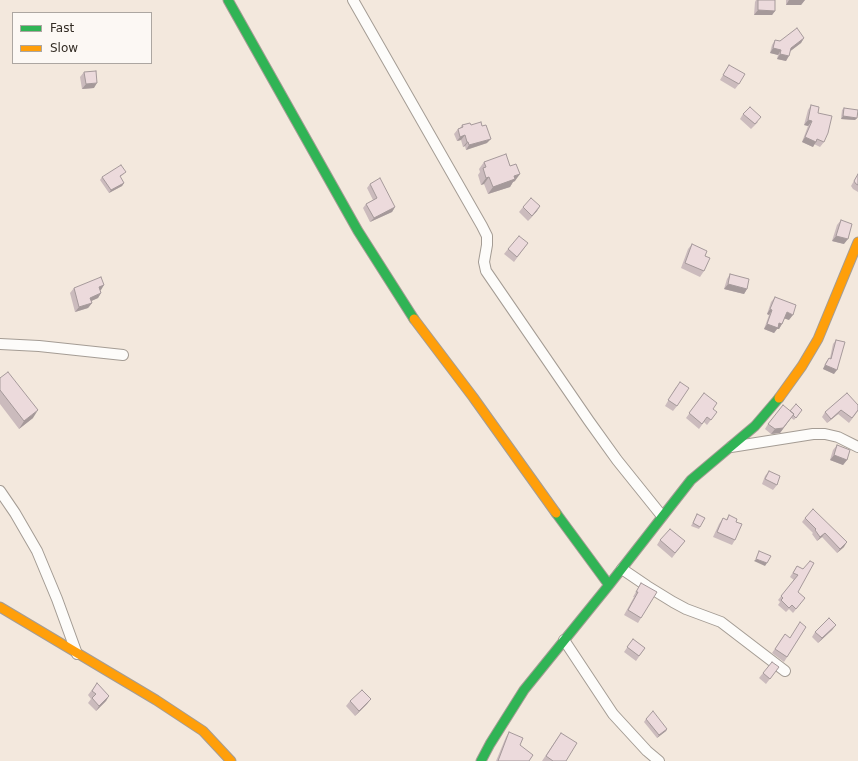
<!DOCTYPE html>
<style>
body{margin:0}
#map{position:relative;width:858px;height:761px;overflow:hidden;background:#f3e8dd;font-family:"DejaVu Sans",sans-serif}
canvas{display:block}
.legend{position:absolute;left:12px;top:12px;width:140px;height:52px;box-sizing:border-box;background:#fcf8f4;border:1px solid #aca6a1;margin:0;padding:5px 7px;list-style:none;font-size:12px;color:#332c24}
.legend li{display:flex;align-items:center;gap:8px;height:20px}
.legend b{width:20px;border:1px solid #aca6a1}
</style>
<div id="map">
<canvas width="858" height="761"></canvas>
<ul class="legend">
<li><b style="height:5px;background:#30b455"></b>Fast</li>
<li><b style="height:5px;background:#ff9f0a"></b>Slow</li>
</ul>
</div>
<script>
const ctx = document.querySelector('canvas').getContext('2d');
ctx.lineJoin = 'round';
const poly = rows => new Path2D(rows.map(r => 'M' + r).join(''));
function trace(path, color, width, dash) { ctx.strokeStyle = color; ctx.lineWidth = width; ctx.lineCap = dash ? 'butt' : 'round'; ctx.setLineDash(dash || []); ctx.stroke(path); }
function fill(path, color) { ctx.fillStyle = color; ctx.fill(path, 'evenodd'); }
const street = poly([
 [353,0,482,226,487,236,487,245,484,262,486,271,589,421,617,460,662,516],
 [0,344,39,346,123,355],
 [731,447,813,434,825,434,838,437,858,447],
 [0,491,15,513,37,551,57,599,77,654],
 [622,569,647,586,673,602,686,609,721,622,785,671],
 [564,640,613,714,647,751,659,761]
]);
const fast = poly([
 [228,0,358,231,414,319],
 [556,513,609,585],
 [481,761,490,744,524,690,609,585,691,480,755,426,779,398]
]);
const slow = poly([
 [414,319,473,397,556,513],
 [779,398,802,366,818,339,858,242],
 [0,607,156,700,203,731,231,761]
]);
const wall = poly([
 [756,0,775,0,775,11,772,15,754,15,755,2],
 [786,0,805,0,801,5,786,5],
 [804,38,801,43,790,51,786,61,777,59,778,55,770,53,772,45,775,40,780,41],
 [729,65,739,84,735,89,720,80],
 [84,72,94,88,82,89,80,77],
 [811,105,818,113,824,142,820,147,814,144,813,147,802,142,808,126,804,125,808,110],
 [844,108,857,118,855,120,841,119,842,110],
 [743,114,758,122,751,129,740,119],
 [462,125,471,125,487,143,466,150,465,146,463,147,461,140,457,141,454,134,458,129,460,128],
 [484,162,515,181,513,182,510,187,488,194,484,184,481,185,478,175,480,172,479,169],
 [124,174,120,177,124,183,122,186,109,193,100,180,102,177],
 [858,174,858,192,853,189,851,186],
 [370,184,395,207,392,212,370,222,363,208,366,204,373,200,367,188],
 [540,206,537,211,528,221,519,212,523,207],
 [841,220,844,244,832,241,837,225],
 [528,243,514,262,504,254,508,249],
 [692,244,705,256,704,271,700,277,681,268,688,249],
 [730,274,747,289,744,294,724,289,727,279],
 [104,285,100,290,101,293,98,298,91,301,92,303,88,308,75,312,70,293,74,288],
 [775,297,789,320,785,318,782,324,779,329,777,329,774,333,764,329,769,315,767,314,771,302],
 [836,340,834,374,823,369,826,362,829,358,830,358,833,344],
 [0,378,33,418,19,429,0,404],
 [676,387,677,406,673,411,665,406],
 [704,393,713,410,713,417,707,425,704,422,699,429,686,418],
 [847,393,858,411,849,423,838,414,827,423,822,417,825,412],
 [790,411,800,413,794,420,791,418,780,433,771,434,765,429,768,424],
 [837,445,847,460,843,465,830,460,833,450],
 [769,471,777,485,773,490,762,484,765,476],
 [697,514,700,527,699,529,691,526],
 [729,515,736,522,735,540,732,545,713,537,719,524,723,518,726,520],
 [805,518,844,547,837,553,822,537,817,541,812,534,813,533,802,522],
 [660,540,685,541,672,558,657,545],
 [797,566,803,569,798,592,805,598,793,613,789,609,786,612,778,605,780,602,778,600,794,580,790,577],
 [641,583,641,618,638,623,624,615,634,597,633,597],
 [836,625,832,630,818,643,812,637,815,632],
 [806,627,784,662,772,653,785,634,790,638],
 [633,639,645,648,636,661,624,652],
 [779,667,766,684,759,678,763,673],
 [97,683,109,696,106,701,96,711,88,703,91,699,88,695],
 [371,699,367,704,355,716,346,706,350,701],
 [646,719,667,729,666,731,657,738,644,722],
 [509,732,520,745,529,761,496,761,506,737],
 [561,733,566,761,542,761,556,740]
]);
const shadedWall = poly([
 [789,0,805,0,801,5,786,5],
 [758,10,775,11,772,15,754,15],
 [804,38,801,43,788,53,791,48],
 [773,48,781,50,778,55,770,53],
 [780,54,789,56,786,61,777,59],
 [97,83,94,88,82,89,86,84],
 [843,116,857,118,855,120,841,119],
 [808,120,812,121,808,126,804,125],
 [465,135,461,140,457,141,460,137],
 [805,137,816,142,813,147,802,142],
 [491,139,487,143,466,150,469,145],
 [467,142,468,142,465,146,463,147],
 [520,174,515,181,513,182,510,187,488,194,493,187,514,176],
 [489,177,484,184,481,185,486,178],
 [124,183,122,186,109,193,111,190],
 [540,206,537,211,528,221],
 [395,207,392,212,370,222,374,218],
 [836,236,848,239,844,244,832,241],
 [728,284,747,289,744,294,724,289],
 [104,285,101,290,95,292,99,287],
 [101,293,98,298,87,303,90,298],
 [92,303,88,308,75,312,79,307],
 [770,309,772,310,769,315,767,314],
 [787,312,793,315,789,320,783,318],
 [779,323,782,324,779,329,777,329,774,333,764,329,767,324],
 [825,365,837,370,834,374,823,369],
 [38,410,33,418,19,429,24,421],
 [841,410,838,414,827,423,831,419],
 [794,414,780,433,771,434,775,429],
 [834,455,847,460,843,465,830,460],
 [825,533,822,537,817,541,820,537],
 [847,542,844,547,837,553,840,549],
 [756,559,767,563,765,566,754,561],
 [836,625,832,630,818,643,822,638],
 [109,696,106,701,96,711,99,706],
 [371,699,367,704,355,716,359,711],
 [667,729,666,731,657,738,659,735]
]);
const building = poly([
 [758,0,775,0,775,11,758,10,758,0],
 [797,28,804,38,791,48,789,56,780,54,781,50,773,48,775,40,780,41,797,28],
 [729,65,745,74,739,84,723,75,729,65],
 [96,71,97,83,86,84,84,72,96,71],
 [811,105,819,107,818,113,832,116,828,133,824,142,817,139,816,142,805,137,812,121,808,120,811,105],
 [750,107,761,117,755,124,743,114,750,107],
 [844,108,858,110,857,118,843,116,844,108],
 [481,122,482,126,486,125,491,139,469,145,468,142,467,142,465,135,460,137,458,129,463,127,462,125,470,123,471,125,481,122],
 [506,154,510,166,516,164,520,174,514,176,515,179,493,187,489,177,486,178,483,168,486,167,484,162,506,154],
 [121,165,126,172,120,176,124,183,111,190,102,177,121,165],
 [858,174,858,185,856,184,854,181,858,174],
 [380,178,395,207,374,218,366,204,377,198,370,184,380,178],
 [531,198,540,206,532,216,523,207,531,198],
 [841,220,852,224,848,239,836,236,841,220],
 [519,236,528,243,517,257,508,249,519,236],
 [692,244,707,251,705,256,710,258,704,271,685,263,692,244],
 [730,274,749,279,747,289,728,284,730,274],
 [101,277,104,285,99,287,101,293,90,298,92,303,79,307,74,288,101,277],
 [775,297,796,305,793,315,787,312,782,324,779,323,778,328,767,324,772,310,770,309,775,297],
 [836,340,845,342,837,370,825,365,829,358,831,359,836,340],
 [8,372,38,410,24,421,0,390,0,378,8,372],
 [680,382,689,388,677,406,668,400,680,382],
 [704,393,717,403,713,409,717,412,711,420,707,417,702,424,689,413,704,393],
 [847,393,858,405,858,410,852,418,841,410,831,419,825,412,847,393],
 [796,404,802,410,796,418,793,415,794,414,790,411,796,404],
 [783,405,794,414,783,428,775,429,768,424,783,405],
 [837,445,850,450,847,460,834,455,837,445],
 [769,471,780,476,777,485,765,479,769,471],
 [813,509,847,542,840,549,825,533,820,537,815,530,816,529,805,518,813,509],
 [697,514,705,518,700,527,693,523,697,514],
 [729,515,737,519,736,522,742,524,735,540,717,532,723,518,727,520,729,515],
 [670,529,685,541,675,553,660,540,670,529],
 [759,551,771,556,767,563,756,559,759,551],
 [810,561,814,563,798,592,805,598,796,609,792,605,789,608,781,600,783,598,781,596,798,575,793,573,797,566,803,569,810,561],
 [641,583,657,592,641,618,628,610,638,592,636,592,641,583],
 [829,618,836,625,822,638,815,632,829,618],
 [800,622,806,627,787,657,775,649,785,634,790,638,800,622],
 [633,639,645,648,639,656,627,647,633,639],
 [772,662,779,667,770,679,763,673,772,662],
 [97,683,109,696,99,706,92,698,96,694,92,691,97,683],
 [362,690,371,699,359,711,350,701,362,690],
 [653,711,667,729,659,735,646,719,653,711],
 [509,732,523,738,520,745,533,755,529,761,498,761,509,732],
 [561,733,577,743,566,761,553,761,546,756,561,733]
]);
trace(street, '#a49c94', 12);
trace(fast, '#a49c94', 11);
trace(slow, '#a49c94', 11);
trace(street, '#fdfcfa', 10);
trace(fast, '#30b455', 9);
trace(slow, '#ff9f0a', 9);
fill(wall, '#cbbbbd');
fill(shadedWall, '#a5999a');
fill(building, '#ecdadc');
trace(building, '#a5999a', 1);
</script>
